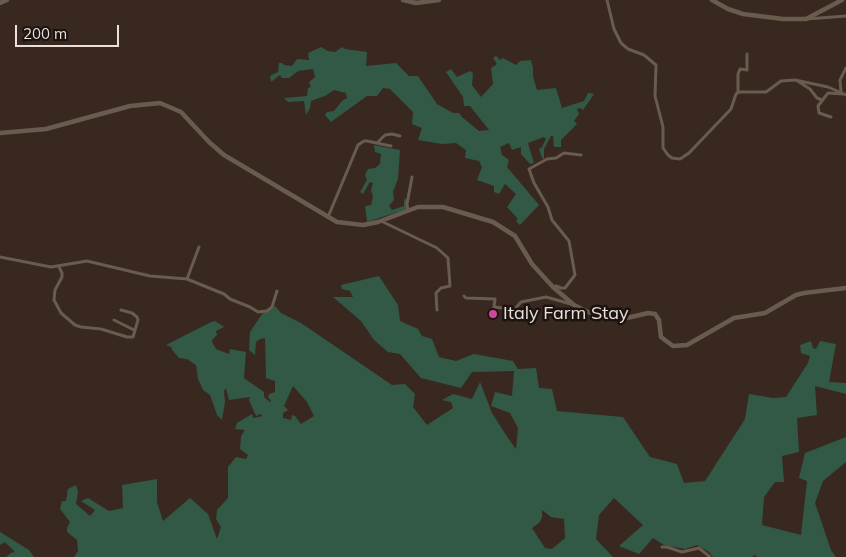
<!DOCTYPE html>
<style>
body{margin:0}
#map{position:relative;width:846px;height:557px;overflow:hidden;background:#382820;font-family:Mulish,sans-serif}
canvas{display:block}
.scale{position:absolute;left:15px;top:25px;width:104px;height:22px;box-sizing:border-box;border:2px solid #eadfda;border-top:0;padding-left:6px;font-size:15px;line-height:18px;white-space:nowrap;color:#eadfda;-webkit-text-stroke:4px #1a130f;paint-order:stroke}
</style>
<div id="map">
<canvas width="846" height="557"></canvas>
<div class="scale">200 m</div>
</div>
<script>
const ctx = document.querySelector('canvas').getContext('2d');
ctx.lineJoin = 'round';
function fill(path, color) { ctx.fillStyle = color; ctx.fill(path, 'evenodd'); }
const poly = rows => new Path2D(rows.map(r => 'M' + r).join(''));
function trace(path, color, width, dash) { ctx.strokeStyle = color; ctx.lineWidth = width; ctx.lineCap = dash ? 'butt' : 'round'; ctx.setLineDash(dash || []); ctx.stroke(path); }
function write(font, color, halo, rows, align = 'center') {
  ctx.font = font + ' Mulish,sans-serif'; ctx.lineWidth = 5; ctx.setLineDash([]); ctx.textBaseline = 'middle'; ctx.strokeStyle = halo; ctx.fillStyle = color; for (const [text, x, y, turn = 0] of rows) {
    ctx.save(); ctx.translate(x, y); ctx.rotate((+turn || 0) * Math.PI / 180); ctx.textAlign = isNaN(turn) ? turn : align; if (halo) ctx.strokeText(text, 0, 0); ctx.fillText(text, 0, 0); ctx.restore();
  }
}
const green = poly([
 [321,47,328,51,335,52,342,47,345,49,367,52,366,66,396,63,409,76,418,76,437,104,453,113,459,113,462,117,479,131,489,130,470,106,464,106,463,97,446,72,451,69,457,77,470,71,473,73,472,85,481,97,493,84,491,68,497,64,493,58,496,56,500,60,503,58,516,65,520,61,531,60,533,68,533,76,537,90,556,88,562,108,584,101,588,93,594,94,583,110,580,108,577,109,579,114,574,121,577,124,561,140,561,147,554,147,553,136,551,136,544,149,544,159,542,158,539,149,542,147,546,139,544,137,528,143,534,163,530,164,521,154,521,147,512,150,509,143,500,147,502,155,509,160,507,167,539,205,520,225,516,221,518,219,507,207,516,194,505,184,499,194,494,192,494,186,477,180,482,167,479,161,465,158,466,150,456,143,442,144,418,140,422,128,412,124,413,112,390,89,383,88,377,96,367,96,331,122,325,115,327,112,334,111,342,101,347,98,346,93,334,90,325,96,311,101,310,108,306,115,304,101,288,102,284,98,307,96,308,88,311,87,309,82,315,77,313,69,298,71,289,78,282,78,280,75,271,82,270,76,278,72,279,63,282,63,284,65,292,66,297,59,309,60,308,53],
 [374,145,400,150,398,179,393,192,394,200,389,206,392,210,404,206,404,200,406,198,407,209,367,222,365,206,371,205,373,196,371,190,373,183,370,182,363,194,360,192,367,180,365,175,368,169,375,168,380,164,381,154,375,152],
 [379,276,398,305,400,321,418,329,422,336,432,339,439,357,456,361,474,354,513,361,518,369,536,368,539,388,552,389,557,411,623,417,650,457,677,464,684,483,705,481,745,419,749,394,773,398,786,397,808,363,810,356,801,353,800,345,811,341,813,348,816,349,820,341,836,344,829,382,846,383,846,394,815,386,817,415,797,418,799,452,782,456,784,482,775,482,764,497,762,525,801,535,807,481,799,478,805,453,846,437,846,462,823,481,815,503,831,550,836,557,757,557,755,555,752,557,713,557,709,552,697,545,685,549,664,545,653,538,639,554,619,546,643,525,614,498,599,515,596,539,613,557,74,557,78,551,77,540,67,532,67,528,70,522,60,509,62,501,66,501,68,489,76,485,78,492,76,504,90,516,95,510,81,501,88,498,109,511,123,508,122,485,157,479,157,502,163,521,190,498,208,514,217,539,221,527,216,519,217,510,228,498,228,467,236,457,246,459,248,455,240,449,241,436,245,430,235,429,237,423,252,414,253,418,263,416,260,414,256,416,249,400,250,397,229,400,226,388,224,391,225,402,222,420,217,415,210,395,203,390,198,379,196,365,187,359,179,358,173,351,171,347,166,345,211,322,215,321,224,327,216,331,217,335,212,340,213,344,216,349,229,354,230,349,246,352,244,378,264,392,264,397,270,402,271,401,268,397,269,394,275,392,275,381,266,378,265,338,260,339,256,342,255,355,249,350,250,332,262,314,275,306,281,313,301,323,392,385,405,384,415,394,413,407,427,425,453,408,451,402,442,400,453,394,472,399,480,382,492,413,508,438,516,449,518,428,510,413,491,406,495,392,512,396,514,371,472,372,461,388,421,378,400,354,388,352,374,340,361,321,333,297,353,297,350,291,342,289,341,285],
 [293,386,307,402,314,416,301,424,295,416,292,415,291,420,283,418,283,413,288,410,284,406],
 [542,510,551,517,564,519,565,538,552,549,545,548,532,528,540,522,542,517],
 [0,532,29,550,34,557,6,557,11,553,15,552,5,542,0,545]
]);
const minor = poly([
 [607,0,614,29,621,43,628,49,644,55,656,65,655,96,663,127,663,148,668,155,672,158,680,159,689,153,731,109,736,94,739,92,766,92,781,81,795,80,828,87,846,95],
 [807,19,846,16],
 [796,80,810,89,817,98,822,100],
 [738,92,738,74,740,69,747,70,747,54],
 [841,92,840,80,846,68],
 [831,117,819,113,818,106,828,93,843,94],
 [377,143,385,135,392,134,400,136],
 [408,211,407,204,412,177],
 [328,217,358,145,364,141,367,141,391,146],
 [381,221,437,248,448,258,450,286,441,288,436,293,437,310],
 [0,257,51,267,87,261,150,276,187,279,224,294,230,299,250,307,258,312,267,311,272,307,277,291],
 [59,267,62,273,62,277,55,290,54,300,61,313,75,325,81,327,101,329,127,337,133,337,138,320,137,317,132,313,121,310],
 [187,279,199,247],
 [553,287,556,286,561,288,565,288,575,275,569,241,552,220,548,207,534,183,529,169,547,159,556,158,564,153,581,155],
 [464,296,466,298,495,299,494,307,512,309,515,309,521,302,546,297,571,304],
 [493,314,494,307],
 [114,320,134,330],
 [662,547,667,547,682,552,699,548,710,557]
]);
const tertiary = poly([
 [403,0,416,3,439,0],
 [712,0,728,9,743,14,783,19,806,19,842,0],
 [0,3,7,0],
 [0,133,46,129,130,106,160,103,181,112,209,142,224,155,337,222,363,225,378,222,418,207,443,207,493,222,515,236,532,264,553,287,574,305,588,312,617,318,627,318,648,313,655,314,659,320,661,337,673,346,687,345,734,318,765,313,796,295,804,293,846,288]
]);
const markers = [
 [493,314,5,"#d1479c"]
];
const poiNames = [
 ["Italy Farm Stay",503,314]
];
fill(green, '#325846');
trace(minor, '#695b4e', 3);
trace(tertiary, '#695b4e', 4.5);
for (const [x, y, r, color] of markers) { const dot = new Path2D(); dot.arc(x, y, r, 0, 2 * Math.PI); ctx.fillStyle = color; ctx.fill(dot); trace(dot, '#1a130f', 2); }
write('18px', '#eadfda', '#1a130f', poiNames, 'left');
</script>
